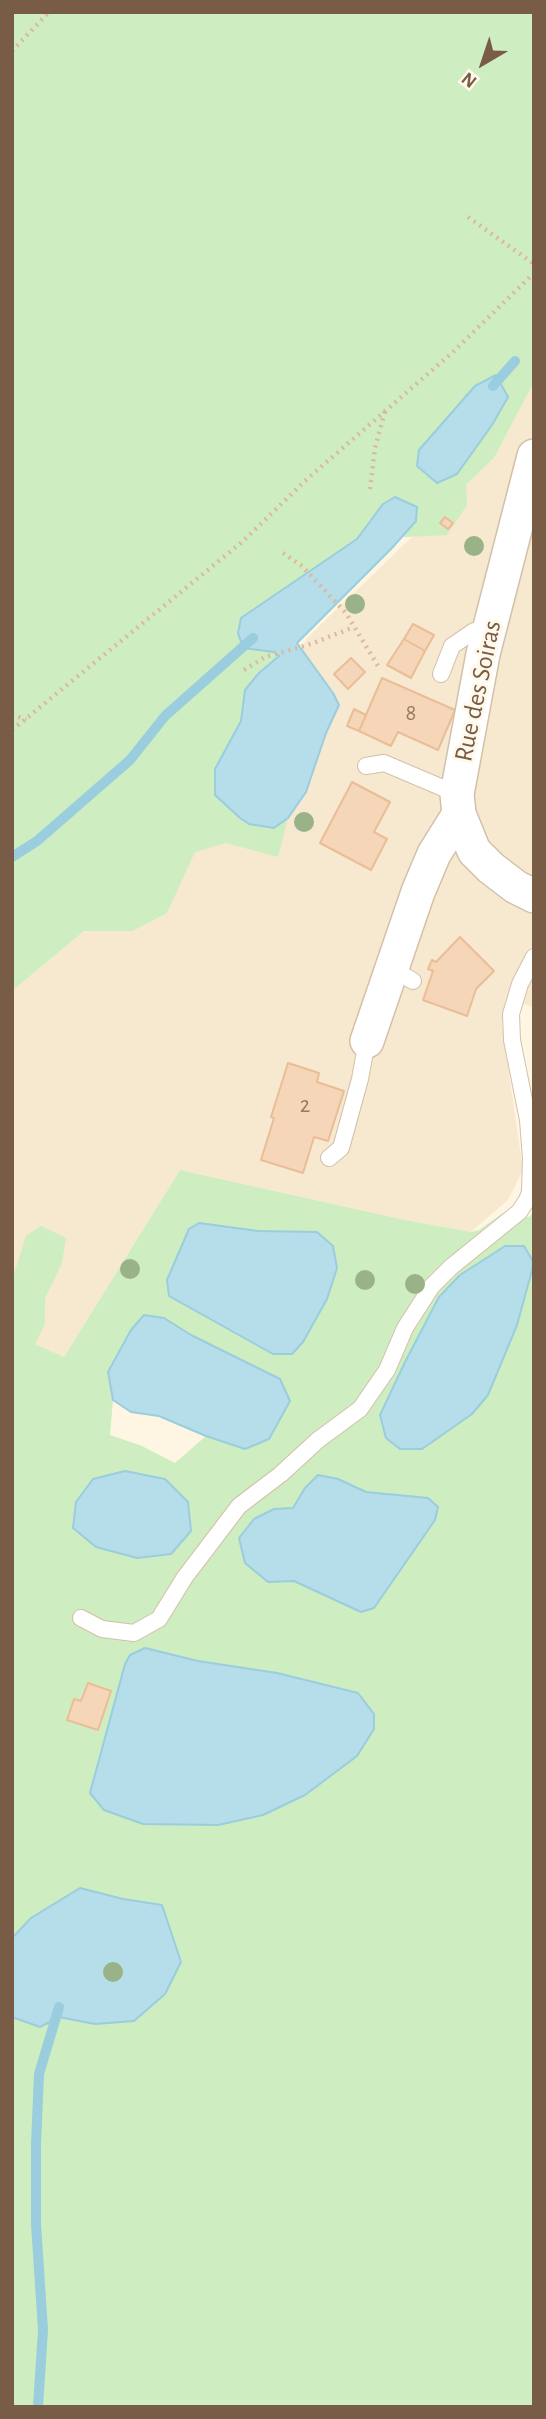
<!DOCTYPE html>
<style>
body{margin:0}
#map{position:relative;width:546px;height:2419px;overflow:hidden;background:#fef6e3;font-family:"Alegreya Sans",sans-serif}
canvas{display:block}
.frame{position:absolute;inset:0;border:14px solid #795c46;pointer-events:none}
.north{position:absolute;left:448px;top:28px;width:70px;height:70px;-webkit-text-stroke:5px #fff9eb;paint-order:stroke;rotate:219deg;font-size:19px;font-weight:700;line-height:28px;text-align:center;color:#795c46}
.north::after{content:'';display:block;margin:auto;width:24px;height:32px;background:#795c46;clip-path:polygon(50% 0,100% 100%,50% 72%,0 100%)}
</style>
<div id="map">
<canvas width="546" height="2419"></canvas>
<div class="frame"></div>
<div class="north">N</div>
</div>
<script>
const ctx = document.querySelector('canvas').getContext('2d');
ctx.lineJoin = 'round';
function fill(path, color) { ctx.fillStyle = color; ctx.fill(path, 'evenodd'); }
const poly = rows => new Path2D(rows.map(r => 'M' + r).join(''));
function trace(path, color, width, dash) { ctx.strokeStyle = color; ctx.lineWidth = width; ctx.lineCap = dash ? 'butt' : 'round'; ctx.setLineDash(dash || []); ctx.stroke(path); }
function write(font, color, halo, rows, align = 'center') {
  ctx.font = font + ' "Alegreya Sans",sans-serif'; ctx.lineWidth = 6; ctx.setLineDash([]); ctx.textBaseline = 'middle'; ctx.strokeStyle = halo; ctx.fillStyle = color; for (const [text, x, y, turn = 0] of rows) {
    ctx.save(); ctx.translate(x, y); ctx.rotate((+turn || 0) * Math.PI / 180); ctx.textAlign = isNaN(turn) ? turn : align; if (halo) ctx.strokeText(text, 0, 0); ctx.fillText(text, 0, 0); ctx.restore();
  }
}
const residential = poly([
 [534,382,534,1008,506,997,502,1025,523,1170,508,1200,471,1232,405,1220,180,1170,64,1357,12,1334,12,991,84,931,133,931,167,913,194,852,307,638,494,458]
]);
const green = poly([
 [12,12,534,12,534,382,494,458,466,485,467,505,447,535,406,537,388,535,259,651,274,652,280,656,259,673,245,690,241,721,215,769,215,795,240,818,249,824,274,827,288,818,278,857,226,843,195,852,167,913,133,931,84,931,12,991],
 [180,1170,405,1220,471,1232,479,1230,503,1213,529,1217,534,1212,534,2407,12,2407,12,2017,40,2027,59,2017,95,2024,162,1905,123,1899,31,1918,12,1938,12,1281,26,1236,41,1226,66,1238,62,1263,45,1298,45,1324,35,1344,64,1357],
 [199,1223,258,1231,327,1299,303,1342,292,1354,273,1354,169,1296,167,1280,189,1229],
 [505,1246,524,1246,534,1263,516,1325,447,1431,422,1449,460,1275],
 [164,1318,191,1335,241,1362,245,1449,206,1436,175,1463,142,1446,110,1435,113,1400,108,1372],
 [338,1479,365,1492,428,1498,435,1520,374,1608,294,1581,267,1582,274,1509,293,1508,305,1488],
 [144,1648,198,1661,277,1673,358,1693,374,1729,357,1756,305,1795,218,1825,144,1824,104,1810]
]);
const water = poly([
 [496,375,508,397,492,425,457,474,437,483,417,466,419,450,475,386,496,375],
 [395,497,417,507,416,521,391,549,297,643,333,693,339,705,326,733,306,792,288,818,274,828,249,824,240,818,215,795,215,769,241,721,245,690,259,673,279,656,274,652,243,648,238,633,241,618,357,539,383,504,395,497],
 [199,1223,258,1231,317,1232,333,1246,337,1268,327,1299,303,1342,292,1354,273,1354,169,1296,167,1280,189,1229,199,1223],
 [505,1246,524,1246,534,1263,517,1325,488,1395,472,1414,422,1449,400,1449,386,1438,380,1415,405,1362,439,1297,460,1275,505,1246],
 [144,1315,164,1318,191,1335,280,1379,290,1401,269,1439,245,1449,206,1436,159,1416,131,1412,113,1400,108,1372,131,1330,144,1315],
 [125,1471,165,1479,188,1502,191,1531,171,1554,137,1558,96,1547,73,1528,76,1502,93,1479,125,1471],
 [318,1475,338,1479,366,1492,428,1498,438,1507,435,1520,374,1608,361,1612,294,1581,268,1582,245,1563,239,1538,254,1519,274,1509,293,1508,305,1488,318,1475],
 [145,1648,198,1661,277,1673,358,1693,374,1714,374,1729,357,1756,305,1795,263,1815,218,1825,143,1824,104,1810,90,1793,125,1664,130,1655,145,1648],
 [80,1888,123,1899,162,1905,181,1962,165,1994,134,2021,95,2024,59,2017,40,2027,12,2017,12,1938,31,1918,80,1888]
]);
const stream = poly([
 [493,386,515,361],
 [12,857,37,841,130,760,165,716,253,638],
 [38,2407,43,2330,36,2224,36,2144,39,2074,59,2007]
]);
const building = poly([
 [445,517,453,523,448,529,440,523,445,517],
 [413,624,434,635,425,651,404,639,413,624],
 [404,639,425,651,411,678,387,665,404,639],
 [351,658,365,672,348,689,334,674,351,658],
 [382,678,455,710,438,750,398,732,391,746,359,731,382,678],
 [354,709,366,715,359,731,347,726,354,709],
 [352,782,390,802,374,832,387,839,371,870,320,843,352,782],
 [460,937,494,971,476,989,467,1016,423,1000,433,971,428,969,432,960,436,962,460,937],
 [288,1063,319,1073,317,1082,344,1091,328,1141,314,1137,303,1173,261,1160,274,1118,271,1117,288,1063],
 [88,1683,111,1691,98,1730,67,1720,74,1699,81,1701,88,1683]
]);
const path = poly([
 [12,51,49,12],
 [468,217,534,264],
 [370,489,375,448,385,411],
 [283,553,302,566,346,613,378,666],
 [244,670,265,657,311,644,354,627],
 [12,714,26,720],
 [12,730,242,542,306,480,453,352,534,273]
]);
const service = poly([
 [441,674,452,646,474,631,490,628],
 [366,766,384,763,457,794],
 [391,968,413,981],
 [329,1158,341,1148,360,1079,367,1041],
 [81,1618,102,1629,134,1633,159,1619,185,1577,239,1506,281,1474,318,1440,360,1409,387,1370,405,1328,432,1286,451,1267,519,1212,527,1200,530,1192,531,1158,528,1120,512,1040,511,1014,520,984,534,957]
]);
const minor = poly([
 [534,456,483,654,457,794,459,814,474,851,491,868,516,887,534,896],
 [367,1041,418,892,434,854,459,814]
]);
const trees = [
 [474,546],
 [355,604],
 [304,822],
 [130,1269],
 [365,1280],
 [415,1284],
 [113,1972]
];
const numberNames = [
 ["8",411,713],
 ["2",305,1105]
];
const streetNames = [
 ["Rue des Soiras",478,691,-78]
];
fill(residential, '#f7e8d0');
fill(green, '#ceedc0');
fill(water, '#b5deea');
trace(water, '#9acddd', 2);
trace(stream, '#9acddd', 10);
fill(building, '#f6d6b8');
trace(building, '#ebbd96', 2);
trace(service, '#d3c0aa', 18);
trace(minor, '#d3c0aa', 36);
trace(path, '#dcb99b', 4.5, [2, 5]);
trace(service, '#fff', 16);
trace(minor, '#fff', 33);
ctx.fillStyle = '#9ab287';
for (const [x, y] of trees) { ctx.beginPath(); ctx.arc(x, y, 10, 0, 2 * Math.PI); ctx.fill(); }
write('23px', '#987a62', null, numberNames);
write('26px', '#795c46', '#fff9eb', streetNames);
</script>
